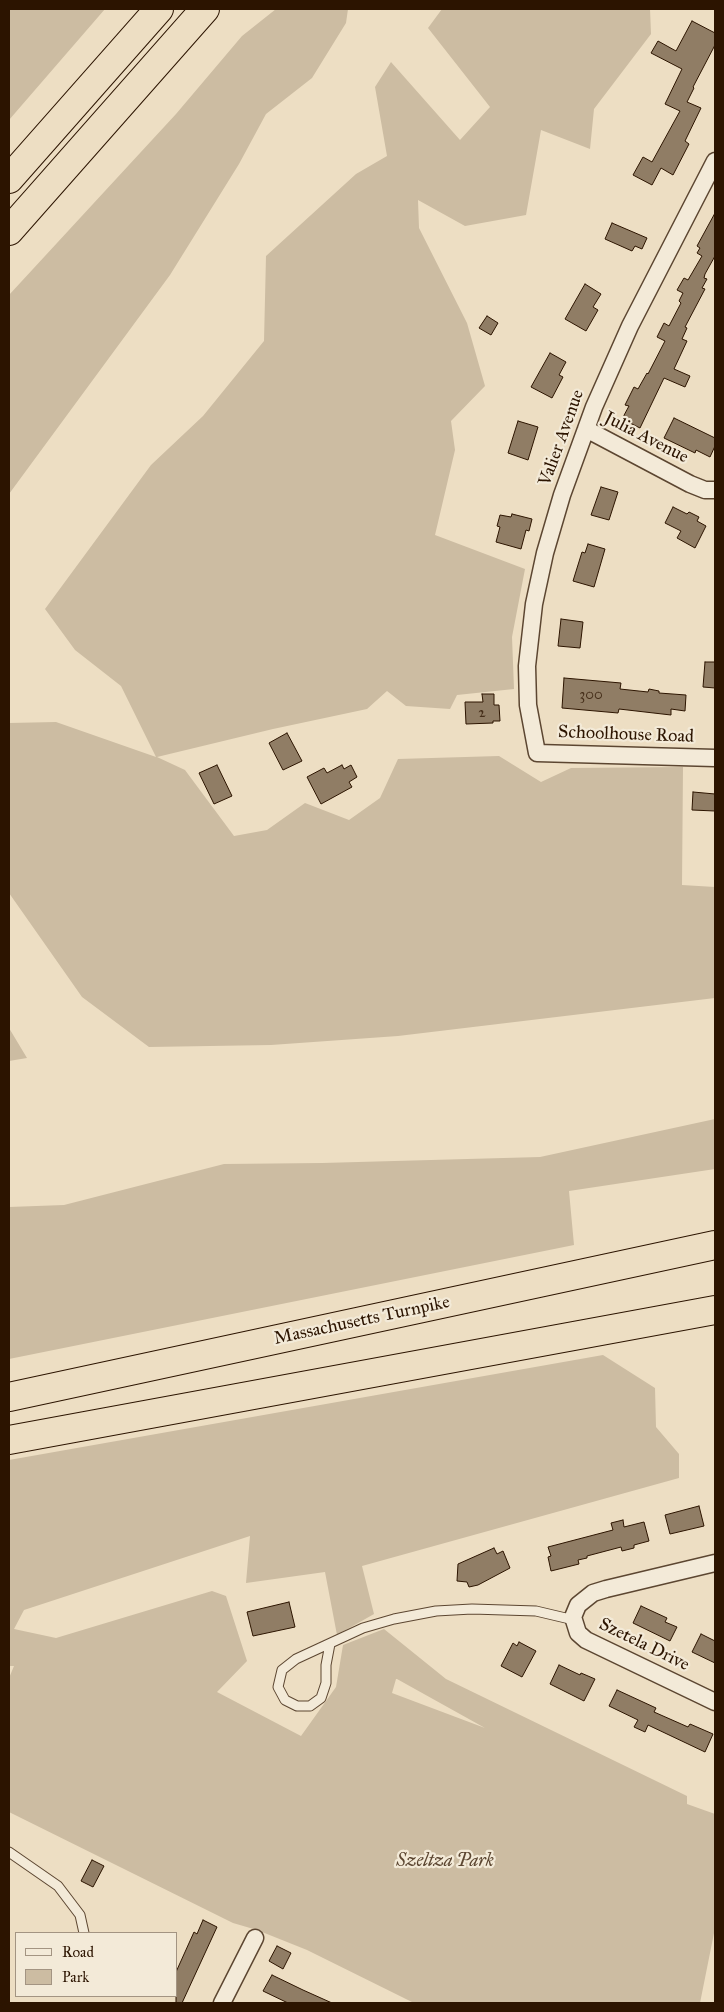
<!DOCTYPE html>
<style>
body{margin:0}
#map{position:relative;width:724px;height:2012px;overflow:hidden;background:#eddec3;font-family:"IM FELL Great Primer",serif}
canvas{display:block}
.frame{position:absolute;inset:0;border:10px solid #2c1400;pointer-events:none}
.legend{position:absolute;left:15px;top:1932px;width:162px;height:65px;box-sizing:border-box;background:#f3ead8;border:1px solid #a39482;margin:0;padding:6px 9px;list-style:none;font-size:15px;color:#2c1400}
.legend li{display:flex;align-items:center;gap:10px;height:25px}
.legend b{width:25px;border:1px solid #a39482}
</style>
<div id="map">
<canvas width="724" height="2012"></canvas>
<div class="frame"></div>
<ul class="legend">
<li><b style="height:6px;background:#f3ead8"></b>Road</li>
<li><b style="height:14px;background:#ccbca2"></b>Park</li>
</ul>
</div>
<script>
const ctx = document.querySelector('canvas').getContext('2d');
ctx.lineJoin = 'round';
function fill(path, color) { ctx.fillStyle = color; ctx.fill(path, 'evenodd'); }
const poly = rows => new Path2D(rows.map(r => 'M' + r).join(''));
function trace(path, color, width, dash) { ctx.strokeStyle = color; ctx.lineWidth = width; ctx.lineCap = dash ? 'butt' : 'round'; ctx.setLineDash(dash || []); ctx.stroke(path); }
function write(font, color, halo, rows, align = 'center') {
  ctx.font = font + ' "IM FELL Great Primer",serif'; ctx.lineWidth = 4.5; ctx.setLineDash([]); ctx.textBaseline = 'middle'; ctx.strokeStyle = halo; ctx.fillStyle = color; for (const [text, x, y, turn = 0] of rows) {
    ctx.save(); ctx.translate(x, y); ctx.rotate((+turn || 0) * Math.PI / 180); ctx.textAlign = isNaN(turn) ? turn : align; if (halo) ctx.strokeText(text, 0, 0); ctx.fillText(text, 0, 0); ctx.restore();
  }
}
const green = poly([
 [9,9,105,9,9,120],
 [276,9,348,9,346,23,312,78,266,114,239,164,170,275,9,494,9,295,176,114,242,36],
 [442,9,650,9,651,34,594,109,590,149,541,130,526,215,465,226,418,200,419,228,467,323,485,386,451,421,455,450,435,535,525,569,512,637,514,689,457,695,450,709,406,706,387,691,367,709,273,729,157,757,185,770,234,836,267,830,305,803,349,820,380,798,398,759,499,756,541,782,571,768,683,767,682,885,715,887,715,998,398,1036,271,1045,149,1047,82,997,9,893,9,723,56,722,156,757,121,686,75,650,45,609,151,465,203,416,264,341,266,256,356,174,387,156,375,87,391,62,460,140,490,107,428,28],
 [9,1028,27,1058,9,1061],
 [715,1119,715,1169,569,1191,574,1245,9,1359,9,1207,64,1205,224,1164,322,1163,540,1157],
 [603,1355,655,1388,656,1427,679,1454,679,1478,362,1566,374,1614,337,1635,325,1572,246,1583,250,1536,24,1610,14,1629,56,1638,212,1591,226,1596,247,1661,217,1692,301,1736,336,1687,343,1645,384,1629,446,1679,687,1796,687,1804,715,1814,715,1928,700,2003,414,2003,307,1950,257,1930,233,1923,9,1812,9,1678,14,1666,9,1666,9,1460],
 [396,1679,397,1679,485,1728,392,1693]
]);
const building = poly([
 [692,21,715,33,715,45,693,87,694,88,687,102,701,108,685,141,689,144,673,175,661,168,652,185,633,175,643,157,652,162,680,111,665,104,682,69,651,53,658,41,676,51,692,21],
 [715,213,715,256,705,274,704,278,707,279,702,288,705,289,685,327,687,328,682,339,687,341,674,369,690,376,685,387,664,378,640,428,622,419,629,406,625,405,634,387,638,389,647,373,648,374,665,341,657,337,664,323,669,326,681,303,679,301,683,293,677,290,684,278,688,280,702,256,697,253,700,248,697,246,715,213],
 [612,223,647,238,642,249,635,246,632,251,605,239,612,223],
 [585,284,601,294,593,307,598,310,586,331,565,319,585,284],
 [487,316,498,323,491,335,479,328,487,316],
 [550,353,566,362,559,375,563,377,552,398,531,387,550,353],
 [674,418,715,438,715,446,710,457,696,450,695,453,664,438,674,418],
 [518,421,538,427,528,460,508,453,518,421],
 [601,487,618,492,609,520,591,515,601,487],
 [673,507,687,514,689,512,699,517,697,521,706,526,695,548,677,538,681,531,665,523,673,507],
 [512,514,532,519,529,531,526,530,521,549,496,542,500,527,497,526,500,515,511,517,512,514],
 [588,544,605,549,594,587,573,581,582,552,585,553,588,544],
 [561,619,583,622,580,648,558,646,561,619],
 [705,662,715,662,715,688,703,687,705,662],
 [564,678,621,683,620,689,648,692,649,689,659,691,659,693,686,695,685,711,671,709,671,715,619,709,618,713,562,708,564,678],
 [482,694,494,694,494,705,499,705,500,721,493,721,493,723,466,724,465,702,483,702,482,694],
 [287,733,302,761,283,770,269,743,287,733],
 [217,765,232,796,214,804,199,773,217,765],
 [342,765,344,769,351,765,357,777,349,782,352,787,321,804,307,777,324,768,327,773,342,765],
 [693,792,715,794,715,811,692,810,693,792],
 [699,1506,704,1526,670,1534,665,1515,699,1506],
 [623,1520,624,1527,644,1522,649,1541,634,1545,634,1548,622,1551,621,1547,587,1556,587,1558,578,1560,579,1564,551,1571,548,1557,551,1556,548,1547,613,1530,611,1523,623,1520],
 [494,1548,497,1554,503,1551,510,1568,478,1585,469,1587,467,1582,457,1581,458,1564,494,1548],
 [289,1602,295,1627,253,1636,247,1612,289,1602],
 [641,1606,667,1618,665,1622,677,1627,670,1641,633,1623,641,1606],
 [701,1634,715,1641,715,1663,692,1652,701,1634],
 [519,1642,536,1651,522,1677,501,1666,513,1643,517,1646,519,1642],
 [559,1665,580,1675,581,1673,595,1679,584,1701,550,1684,559,1665],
 [617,1690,656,1708,654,1712,688,1727,690,1724,713,1734,705,1752,648,1725,645,1732,634,1727,638,1720,609,1706,617,1690],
 [92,1860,104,1866,93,1887,81,1881,92,1860],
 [203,1920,217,1927,182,2003,176,2003,176,1972,194,1932,197,1934,203,1920],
 [277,1946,291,1953,283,1969,269,1961,277,1946],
 [272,1975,303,1990,332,2003,288,2003,263,1991,272,1975]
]);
const service = poly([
 [330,1644,326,1665,326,1683,321,1698,310,1706,297,1706,285,1700,278,1687,282,1670,296,1659,363,1628,394,1619,436,1611,472,1609,536,1611,574,1620],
 [9,1852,58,1886,80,1915,84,1933]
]);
const minor = poly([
 [715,161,630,326,594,407,562,495,545,553,534,604,527,666,528,705,537,753,715,758],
 [586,429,690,484,705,490,715,490],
 [715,1563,606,1589,593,1593,578,1605,573,1617,578,1633,586,1640,715,1702],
 [222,2003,255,1938]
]);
const motorway = poly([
 [9,179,159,9],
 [9,231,205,9],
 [9,1397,715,1245],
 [9,1440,715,1310]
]);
const numberNames = [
 ["300",591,695],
 ["2",482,713]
];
const streetNames = [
 ["Valier Avenue",562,438,-70],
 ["Julia Avenue",646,438,27],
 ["Schoolhouse Road",626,735,2],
 ["Massachusetts Turnpike",362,1321,-12],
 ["Szetela Drive",644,1645,26]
];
const parkNames = [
 ["Szeltza Park",445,1862]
];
fill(green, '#ccbca2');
fill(building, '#907d65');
trace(building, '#2c1400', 1);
trace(service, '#5c4631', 11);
trace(minor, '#5c4631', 19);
trace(motorway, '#2c1400', 30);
trace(service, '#f3ead8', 9);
trace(minor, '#f3ead8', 16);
trace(motorway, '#eddec3', 28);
write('15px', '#452e19', null, numberNames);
write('18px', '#2c1400', '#f3ead8', streetNames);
write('italic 18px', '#5c4631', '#f3ead8', parkNames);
</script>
